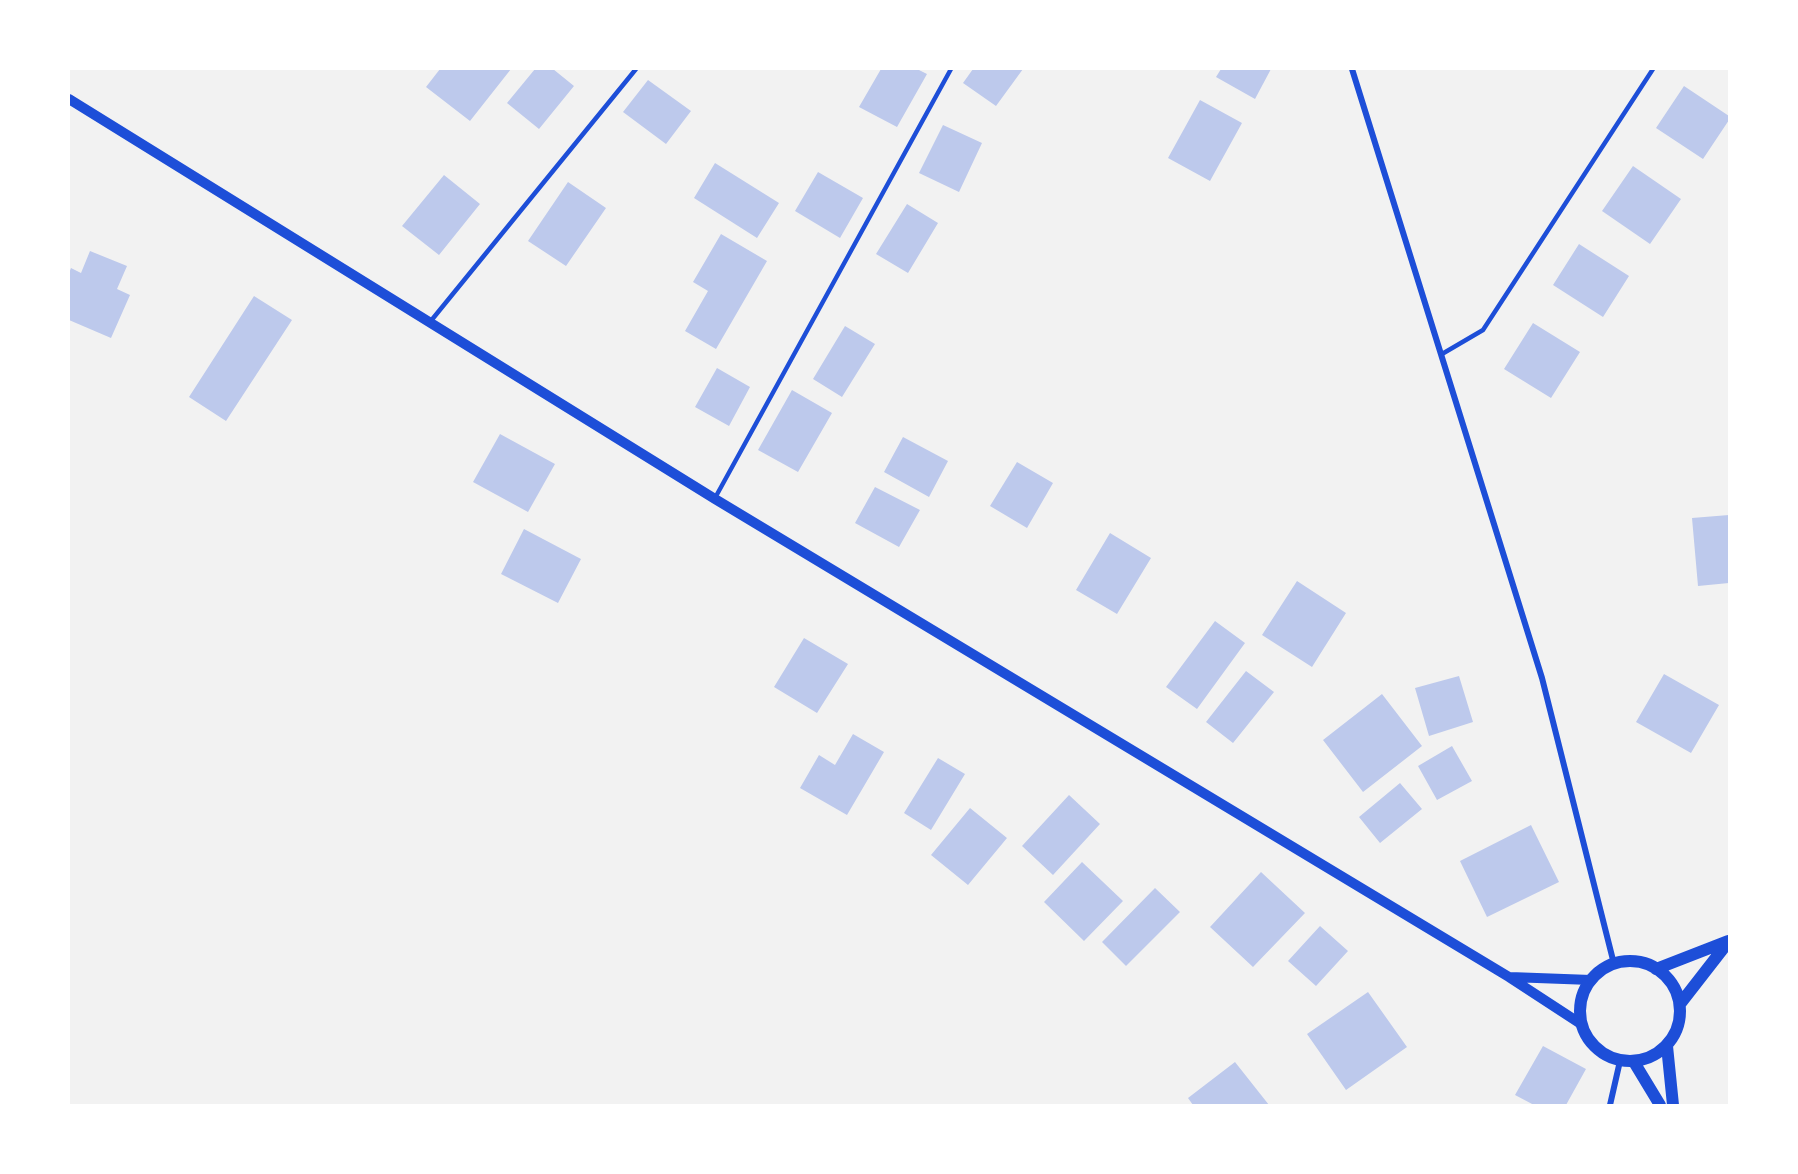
<!DOCTYPE html>
<style>
body{margin:0}
#map{position:relative;width:1798px;height:1174px;overflow:hidden;background:#f2f2f2;font-family:Figtree,sans-serif}
canvas{display:block}
.frame{position:absolute;inset:0;border:70px solid #fff;pointer-events:none}
</style>
<div id="map">
<canvas width="1798" height="1174"></canvas>
<div class="frame"></div>
</div>
<script>
const ctx = document.querySelector('canvas').getContext('2d');
ctx.lineJoin = 'round';
function fill(path, color) { ctx.fillStyle = color; ctx.fill(path, 'evenodd'); }
const poly = rows => new Path2D(rows.map(r => 'M' + r).join(''));
function trace(path, color, width, dash) { ctx.strokeStyle = color; ctx.lineWidth = width; ctx.lineCap = dash ? 'butt' : 'round'; ctx.setLineDash(dash || []); ctx.stroke(path); }
const building = poly([
 [440,69,511,69,470,121,426,87],
 [535,69,553,69,574,86,539,129,507,103],
 [881,69,917,69,927,74,897,127,859,107],
 [973,69,1023,69,996,106,963,83],
 [1221,69,1271,69,1255,99,1216,77],
 [648,80,691,111,666,144,623,112],
 [1684,86,1729,116,1729,120,1703,159,1656,128],
 [1200,100,1242,123,1210,181,1168,158],
 [943,125,982,143,959,192,919,173],
 [715,163,779,203,757,238,694,198],
 [1633,166,1681,199,1650,244,1602,211],
 [818,172,863,198,840,238,795,211],
 [444,175,480,204,439,255,402,226],
 [568,182,606,208,566,266,528,241],
 [907,204,938,223,908,273,876,254],
 [721,234,767,261,716,349,685,331,708,291,693,282],
 [1579,244,1629,276,1603,317,1553,285],
 [90,251,127,266,117,289,130,295,111,338,69,320,69,273,71,268,81,273],
 [254,296,292,320,226,421,189,397],
 [1533,323,1580,352,1551,398,1504,369],
 [845,326,875,344,842,397,813,379],
 [717,368,750,387,729,426,695,407],
 [792,390,832,413,798,472,758,450],
 [500,434,555,464,528,512,473,482],
 [903,437,948,461,929,497,884,472],
 [1017,462,1053,483,1027,528,990,506],
 [875,487,920,510,899,547,855,523],
 [1729,515,1729,583,1698,586,1692,518],
 [524,529,581,559,558,603,501,574],
 [1110,533,1151,558,1117,614,1076,590],
 [1297,581,1346,613,1312,667,1262,635],
 [1215,621,1245,643,1197,709,1166,687],
 [804,638,848,664,817,713,774,687],
 [1246,671,1274,692,1233,743,1206,722],
 [1664,674,1719,705,1691,753,1636,722],
 [1459,676,1473,722,1429,736,1415,688],
 [1382,694,1422,746,1363,792,1323,740],
 [853,734,884,752,847,815,800,788,819,755,835,765],
 [1452,746,1472,781,1437,800,1418,766],
 [938,758,965,774,931,830,904,813],
 [1400,783,1422,809,1380,843,1359,817],
 [1069,795,1100,824,1053,875,1022,846],
 [970,808,1007,838,968,885,931,855],
 [1531,825,1559,882,1487,917,1460,861],
 [1082,862,1123,901,1084,941,1044,902],
 [1261,872,1305,913,1253,967,1210,927],
 [1155,888,1180,912,1126,966,1102,942],
 [1320,926,1348,951,1316,986,1288,961],
 [1368,992,1407,1047,1346,1090,1307,1034],
 [1543,1046,1586,1069,1566,1105,1534,1105,1515,1095],
 [1235,1062,1269,1105,1193,1105,1188,1098]
]);
const service = poly([
 [430,322,636,69],
 [1442,354,1483,330,1653,69],
 [715,498,951,69]
]);
const minor = poly([
 [1352,69,1542,678,1614,964],
 [1610,1105,1620,1061]
]);
const tertiary = poly([
 [69,99,715,499,1509,977,1581,1024],
 [1510,977,1591,980]
]);
const secondary = poly([
 '1580 1011a50 50 0 1 1 100 0a50 50 0 1 1-100 0Z',
 [1656,969,1728,941],
 [1680,1004,1729,941],
 [1667,1046,1673,1105],
 [1634,1062,1660,1105]
]);
fill(building, '#bdc9ec');
trace(service, '#1d4ed8', 4.5);
trace(minor, '#1d4ed8', 6);
trace(tertiary, '#1d4ed8', 10);
trace(secondary, '#1d4ed8', 12);
</script>
